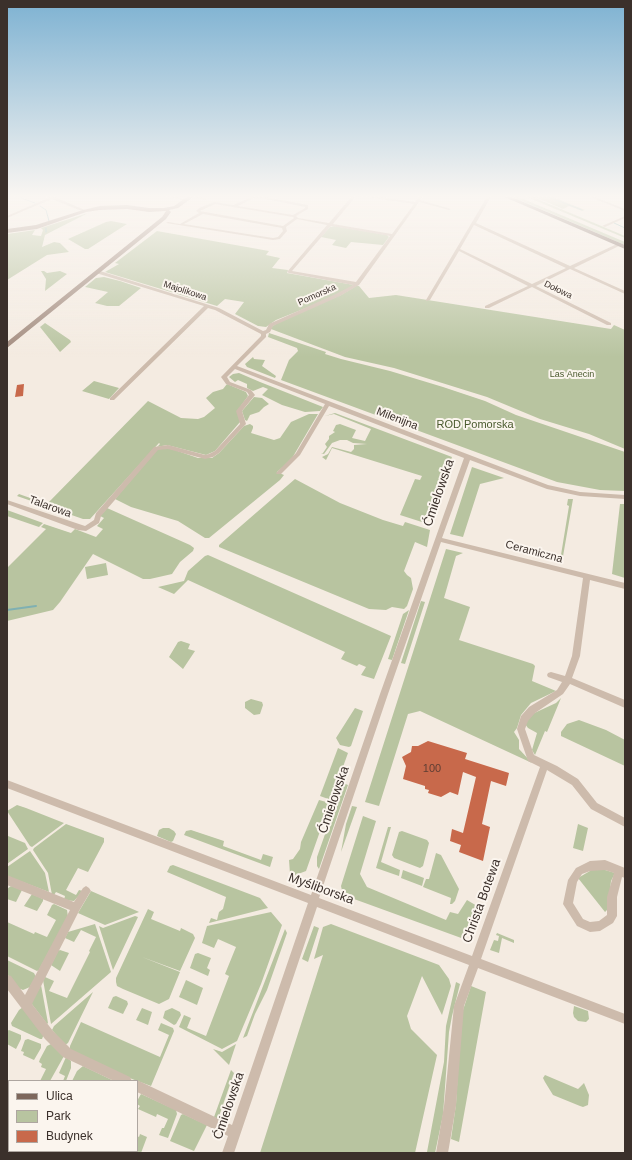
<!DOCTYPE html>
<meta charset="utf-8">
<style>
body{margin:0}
#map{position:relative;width:632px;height:1160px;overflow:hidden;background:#f4ebe1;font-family:Arial,sans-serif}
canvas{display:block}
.frame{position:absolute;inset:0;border:8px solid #3b302b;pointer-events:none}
.legend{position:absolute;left:8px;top:1080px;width:130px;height:72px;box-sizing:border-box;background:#fbf5ee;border:1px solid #aea6a0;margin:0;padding:5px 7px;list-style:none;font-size:12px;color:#3b302b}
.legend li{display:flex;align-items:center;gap:8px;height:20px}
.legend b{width:20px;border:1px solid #aea6a0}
</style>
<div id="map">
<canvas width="632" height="1160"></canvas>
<div class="frame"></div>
<ul class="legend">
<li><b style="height:5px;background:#7d675c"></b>Ulica</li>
<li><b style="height:11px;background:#b8c4a0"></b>Park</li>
<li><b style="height:11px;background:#c8694b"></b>Budynek</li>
</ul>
</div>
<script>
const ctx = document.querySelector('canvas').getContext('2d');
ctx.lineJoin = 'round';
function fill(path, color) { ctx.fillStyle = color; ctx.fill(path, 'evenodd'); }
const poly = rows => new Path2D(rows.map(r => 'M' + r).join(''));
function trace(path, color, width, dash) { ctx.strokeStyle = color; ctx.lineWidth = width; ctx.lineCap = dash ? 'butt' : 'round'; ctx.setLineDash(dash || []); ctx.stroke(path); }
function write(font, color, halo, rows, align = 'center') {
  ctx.font = font + ' Arial,sans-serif'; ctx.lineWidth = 4; ctx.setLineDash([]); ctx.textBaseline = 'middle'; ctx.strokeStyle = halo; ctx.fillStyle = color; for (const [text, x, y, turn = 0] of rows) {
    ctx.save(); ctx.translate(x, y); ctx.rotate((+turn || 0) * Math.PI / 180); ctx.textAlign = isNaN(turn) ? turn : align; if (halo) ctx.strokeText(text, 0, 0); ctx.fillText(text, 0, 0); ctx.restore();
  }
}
const green = poly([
 [508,195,514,195,625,242,625,245],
 [522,195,528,195,625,236,625,238],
 [539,195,548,195,585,210,582,211,569,206,563,209,535,197],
 [88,213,45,235,42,247,54,242,60,243,69,252,47,255,7,280,7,234,35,230,32,235,41,236,43,230,41,228],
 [111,221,127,224,88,249,85,249,68,239,106,222],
 [334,226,387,235,389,237,383,245,351,242,346,248,332,245,336,240,321,237,330,227],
 [157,231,269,251,266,255,280,258,272,268,288,270,287,273,354,285,331,298,276,320,266,327,258,326,235,314,244,302,225,299,217,306,105,272,119,264,115,263],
 [41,271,44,271,47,273,60,271,67,274,45,291,46,279],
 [104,277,120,281,141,288,119,306,107,306,95,303,108,292,85,287,96,278],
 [356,286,359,286,369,298,396,295,611,329,614,325,625,330,625,449,589,434,540,419,487,397,394,368,345,357,271,329,271,327,282,320,341,295],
 [45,323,70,340,71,342,60,352,40,327],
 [269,333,326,352,325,354,341,359,390,371,443,387,485,401,516,415,625,452,625,491,600,490,557,482,281,380,289,360,298,351,297,348,268,337],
 [253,357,254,359,265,360,262,366,276,376,275,378,247,367,245,364],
 [239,373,260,382,323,407,320,411,305,412,282,405,262,395,268,389,263,387,253,391,247,388,247,384,238,380,235,382,229,377,233,374],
 [94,381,119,388,109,399,82,391],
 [227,384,246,392,248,396,238,410,240,422,215,451,206,455,167,445,157,447,160,444,159,443,90,519,83,519,17,496,19,494,47,504,148,401,181,418,198,419,204,417,215,408,206,398,213,392,223,389],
 [254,397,262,398,269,404,264,407,259,412,250,415,247,421,245,420,242,411],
 [335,413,452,457,425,523,400,515,415,479,420,480,422,476,332,448,326,460,322,457,328,454,332,447,351,452,354,449,354,445,367,444,353,443,347,440,340,440,332,443,324,454,321,453,323,453,327,447,325,444,329,439,329,436,335,432,333,431,336,425,340,424,356,430,352,438,365,441,371,429,334,414,325,416],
 [309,414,318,414,291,460,277,472,284,475,280,480,209,538,205,538,178,521,131,507,115,499,157,449,169,448,198,458,212,458,219,453,244,426,250,424,253,426,253,428,251,433,274,440,280,438,291,422],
 [472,467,504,478,480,484,463,537,450,534],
 [295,479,340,503,383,520,403,526,405,522,430,530,427,547,415,542,404,571,407,575,411,578,413,589,407,606,404,609,392,607,386,610,369,609,219,547,219,545],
 [568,499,573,499,562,562,560,561,569,506,567,505],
 [620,504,625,504,625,578,612,574],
 [107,508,190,545,194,548,193,551,180,562,172,574,150,579,143,579,93,554,60,602,53,610,7,621,7,568,46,529,41,527,44,524,71,533,75,529,96,537,103,529,97,526,104,518,100,516],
 [7,510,43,523,39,527,7,516],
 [446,549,463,553,456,556,444,598,470,607,459,640,533,664,535,666,532,681,556,691,531,703,521,715,517,728,514,732,519,740,519,749,532,763,420,711,408,714,379,806,365,802],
 [208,555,391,636,374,679,361,675,366,667,359,664,357,666,341,659,345,652,188,580,174,594,158,587,184,581,188,571,205,556],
 [106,563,108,575,87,579,85,567],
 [421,601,425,602,405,664,401,663],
 [409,610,392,660,388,659,403,614],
 [181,641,190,644,188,649,195,651,183,669,169,657,178,642],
 [561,698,547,732,545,731,535,755,532,750,537,733,528,728,525,724,530,715,556,703],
 [251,699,262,702,263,705,260,714,254,715,245,708,245,702],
 [355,708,363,711,351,746,349,747,340,745,336,738],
 [579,720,606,730,625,740,625,766,561,736,561,732,567,724],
 [338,748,348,753,331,800,320,796],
 [343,783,348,785,319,869,317,866,317,857],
 [319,800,330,803,306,871,298,874,297,877,290,874,289,860,293,859,300,849,301,842],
 [17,805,26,808,64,823,32,847,30,846,7,811],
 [352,806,357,807,341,852,346,824],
 [363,816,376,821,360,874,367,887,446,920,450,912,458,914,467,900,477,906,464,939,343,895,341,886],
 [66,824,104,838,104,842,88,872,78,868,66,890,76,895,79,890,83,891,74,901,64,900,65,896,56,892,54,895,52,895,48,873,33,850,34,848],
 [578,824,588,828,583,851,573,848],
 [388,827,391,827,381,862,400,870,399,876,376,868],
 [163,828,169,828,174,831,176,834,173,841,171,842,157,836,159,830],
 [191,830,224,841,223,846,261,860,263,854,273,857,270,867,184,835,186,831],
 [402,831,427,840,429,843,423,866,420,868,394,858,392,855,399,832],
 [8,836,25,843,28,849,7,864,7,839],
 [30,851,45,873,49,892,7,876,7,867],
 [436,853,441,855,459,889,455,901,452,904,450,904,451,898,423,887,426,879,429,879],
 [173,865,260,898,268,908,209,923,211,918,217,920,219,912,223,909,226,897,167,872,170,866],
 [595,868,602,869,615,873,611,881,608,909,605,912,578,878],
 [403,870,424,878,422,886,401,878],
 [11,886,22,890,16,902,7,899,7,889],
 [91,891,137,911,139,912,105,925,78,913],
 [32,894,43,899,43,901,37,911,24,906],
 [54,904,67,910,68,917,39,970,37,971,7,956,7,922,34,934,35,932,47,937,56,920,47,915,52,905],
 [148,909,154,912,151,919,180,931,181,928,193,934,195,938,180,971,142,957,180,972,169,999,159,1004,123,989,117,986,116,982,116,978],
 [271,912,282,925,261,984,237,1041,222,1049,179,1027,184,1015,191,1018,187,1028,206,1036,229,976,225,974,236,947,218,939,214,948,202,943,207,926],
 [135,916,138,917,113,970,99,926,103,928],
 [95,924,111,972,51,1024,43,980,45,977,54,981,49,991,67,998,90,952,89,951,96,937,81,930,74,942,65,938,68,932],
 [331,924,439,965,449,979,451,986,442,1015,422,976,407,1016,411,1029,437,1055,415,1153,260,1153,323,955,314,959,323,927],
 [314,926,319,928,308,962,302,959],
 [285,929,287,933,267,990,255,1014,247,1036,243,1038],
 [497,933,514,940,514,943,502,938,499,953,490,950,494,940,498,941,499,936,496,935],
 [60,950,69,953,60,971,51,965,58,951],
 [198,953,211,958,207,968,210,970,208,976,190,968,195,954],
 [7,960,34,973,36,977,30,987,23,990,18,988,7,974],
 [186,980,203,988,197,1005,179,997],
 [456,982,460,984,452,1016,449,1032,443,1115,435,1153,429,1153,427,1152,444,1062,446,1026],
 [41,985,48,1023,47,1024,31,1003],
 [471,986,486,992,459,1142,451,1139,456,1104,461,1016],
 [93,992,68,1043,65,1045,52,1030,54,1026],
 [116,996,127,1001,128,1004,123,1014,108,1008,113,997],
 [574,1006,588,1011,589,1019,586,1022,578,1021,574,1017,573,1013],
 [23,1007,44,1034,42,1039,40,1039,12,1026,11,1023,19,1010],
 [142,1008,152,1012,148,1025,136,1020],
 [172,1008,180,1012,181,1015,176,1024,174,1025,163,1018,165,1011],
 [81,1022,160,1057,169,1035,158,1030,161,1023,173,1028,174,1031,151,1086,132,1079,70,1050,70,1046],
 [9,1030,21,1035,21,1039,16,1049,7,1044,7,1031],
 [28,1039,41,1044,41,1048,34,1060,23,1055,24,1052,21,1051,25,1040],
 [51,1044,64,1056,50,1081,40,1081,46,1069,41,1067,42,1064,39,1062,40,1059,47,1046],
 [236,1044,229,1065,213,1049,222,1052],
 [66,1057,71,1061,71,1068,66,1081,63,1081,65,1076,59,1073],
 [83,1066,114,1081,72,1081,77,1071],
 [231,1070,234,1073,218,1119,214,1117],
 [545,1075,578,1089,584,1083,589,1095,588,1105,583,1107,580,1106,553,1095,545,1082,543,1078],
 [141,1094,176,1110,177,1114,168,1138,159,1135,162,1128,164,1128,168,1119,157,1114,156,1117,138,1109,140,1106,137,1104,137,1101],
 [183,1114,207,1125,194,1151,170,1141,181,1115],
 [140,1134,147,1137,141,1153,115,1153,116,1151,137,1151,137,1136,139,1137]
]);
const streamFar1 = poly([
 [543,195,582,210],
 [13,196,15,197],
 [21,198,35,203],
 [40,206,46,210,49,221],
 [614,223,625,228],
 [46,228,46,232]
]);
const stream = poly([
 [7,610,36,606]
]);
const building = poly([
 [24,384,23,396,15,397,17,385],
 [428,741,467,753,465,759,509,773,506,786,491,781,482,824,490,827,483,861,459,852,461,845,450,841,452,829,463,833,476,777,463,772,458,795,450,792,441,797,428,793,429,790,425,789,425,786,403,779,406,766,402,757,411,752,412,746,418,746]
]);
const street = poly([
 [7,195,11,195,7,197,7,195],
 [43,195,54,196,55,197,87,211,84,212,52,199,7,218,7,216,48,198,43,195],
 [161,195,168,195,189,200,187,201,161,195],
 [256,195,308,205,308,209,296,216,298,218,329,223,353,195,357,195,333,224,392,234,414,204,360,196,358,195,367,195,415,202,420,195,424,195,420,200,451,209,449,210,419,202,359,285,340,296,273,326,270,332,266,334,266,337,237,366,548,485,580,492,625,495,625,499,580,496,547,489,470,460,442,538,625,583,625,589,590,580,580,656,572,678,625,700,625,708,570,684,563,694,535,713,528,721,525,729,534,755,557,766,578,779,597,803,625,818,625,827,591,809,572,785,547,770,481,959,625,1014,625,1024,478,968,464,1006,456,1106,448,1153,436,1153,444,1106,454,1006,469,965,317,907,234,1153,222,1153,228,1136,137,1092,137,1081,135,1081,137,1080,141,1082,232,1125,308,903,7,788,7,780,311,895,380,694,464,458,329,406,300,455,281,474,277,474,276,473,296,453,325,404,235,369,227,377,230,382,251,390,255,395,242,411,246,424,245,425,219,453,213,457,205,459,168,449,158,450,101,516,99,523,86,531,78,530,7,504,7,500,85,526,94,520,96,513,154,447,168,445,205,455,209,454,215,451,240,424,236,411,249,395,247,392,226,384,221,377,261,336,261,334,215,310,208,308,114,400,110,400,110,398,204,306,96,273,96,271,100,271,219,308,263,331,266,330,269,324,336,294,353,285,289,273,287,272,327,225,297,219,286,227,287,231,280,239,273,240,166,223,168,222,180,224,199,213,196,211,199,208,214,202,233,205,256,195],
 [256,197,305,207,305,208,293,215,238,206,256,197],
 [215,204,293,217,294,218,283,226,200,211,215,204],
 [203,214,282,228,283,231,278,237,273,238,184,224,203,214],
 [331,226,390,236,356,282,292,271,331,226],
 [441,542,583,578,572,656,565,676,551,672,548,673,547,675,548,677,562,682,557,690,529,707,521,716,517,729,528,761,540,767,472,956,319,898,388,694,441,542],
 [488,195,492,195,476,223,570,266,619,243,621,243,621,245,574,268,625,291,625,294,570,269,536,286,611,323,611,325,607,325,532,287,489,308,485,308,485,306,528,286,459,251,430,300,426,301,426,300,488,195],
 [474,225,566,268,532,284,460,249,474,225],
 [534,195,538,195,534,198,532,198,531,197,534,195],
 [585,195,590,195,625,209,625,211,585,195],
 [198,196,206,198,207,199,205,200,197,198,196,197,198,196],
 [625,216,625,218,605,227,602,226,625,216],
 [605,860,625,868,625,878,622,877,617,897,617,916,613,923,600,931,590,932,577,926,563,904,568,880,576,868,590,861,605,860],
 [605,870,614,873,607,897,607,915,599,921,590,922,583,919,573,903,577,882,582,874,590,871,605,870],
 [7,875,74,902,83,888,86,886,89,888,91,891,89,894,79,911,32,1004,53,1031,71,1049,130,1077,132,1081,114,1081,63,1057,45,1039,7,989,7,975,11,976,25,995,70,910,7,885,7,875]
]);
const secondary = poly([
 [190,195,196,195,178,208,169,210,171,212,166,219,7,348,7,342,162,217,166,211,149,212,127,209,100,210,86,212,37,229,7,233,7,229,36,225,83,210,100,206,127,205,149,208,164,208,174,206,190,195]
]);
const primary = poly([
 [500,195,507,195,625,245,625,249,500,195]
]);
const farStreetnames = [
 ["Dołowa",558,290,26],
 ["Majolikowa",185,291,18],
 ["Pomorska",317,295,-24]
];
const farParknames = [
 ["Las Anecin",572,375]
];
const streetNames = [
 ["Milenijna",397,419,21],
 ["Talarowa",50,507,20],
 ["Ceramiczna",534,552,15]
];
const parkNames = [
 ["ROD Pomorska",475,425]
];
const nearNumbernames = [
 ["100",432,769]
];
const nearStreetnames = [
 ["Ćmielowska",439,493,-71],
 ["Ćmielowska",334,800,-71],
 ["Myśliborska",321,889,20],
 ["Christa Botewa",482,901,-70],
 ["Ćmielowska",229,1106,-71]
];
fill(green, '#b8c4a0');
trace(streamFar1, '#7fb0b2', 1);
trace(stream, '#7fb0b2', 2);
fill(building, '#c8694b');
fill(street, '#cdbbac');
fill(secondary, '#a18a7d');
fill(primary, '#7d675c');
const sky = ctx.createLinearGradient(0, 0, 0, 357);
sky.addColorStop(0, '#7eb2d2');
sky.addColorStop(0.55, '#faf6f2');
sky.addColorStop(1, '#faf6f200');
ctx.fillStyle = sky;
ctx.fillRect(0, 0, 632, 357);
write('9px', '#3b302b', '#fbf5ee', farStreetnames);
write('9px', '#4a5a2e', '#fbf5ee', farParknames);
write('11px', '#3b302b', '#fbf5ee', streetNames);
write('11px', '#4a5a2e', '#fbf5ee', parkNames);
write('11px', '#5e3e33', null, nearNumbernames);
write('13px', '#3b302b', '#fbf5ee', nearStreetnames);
</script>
